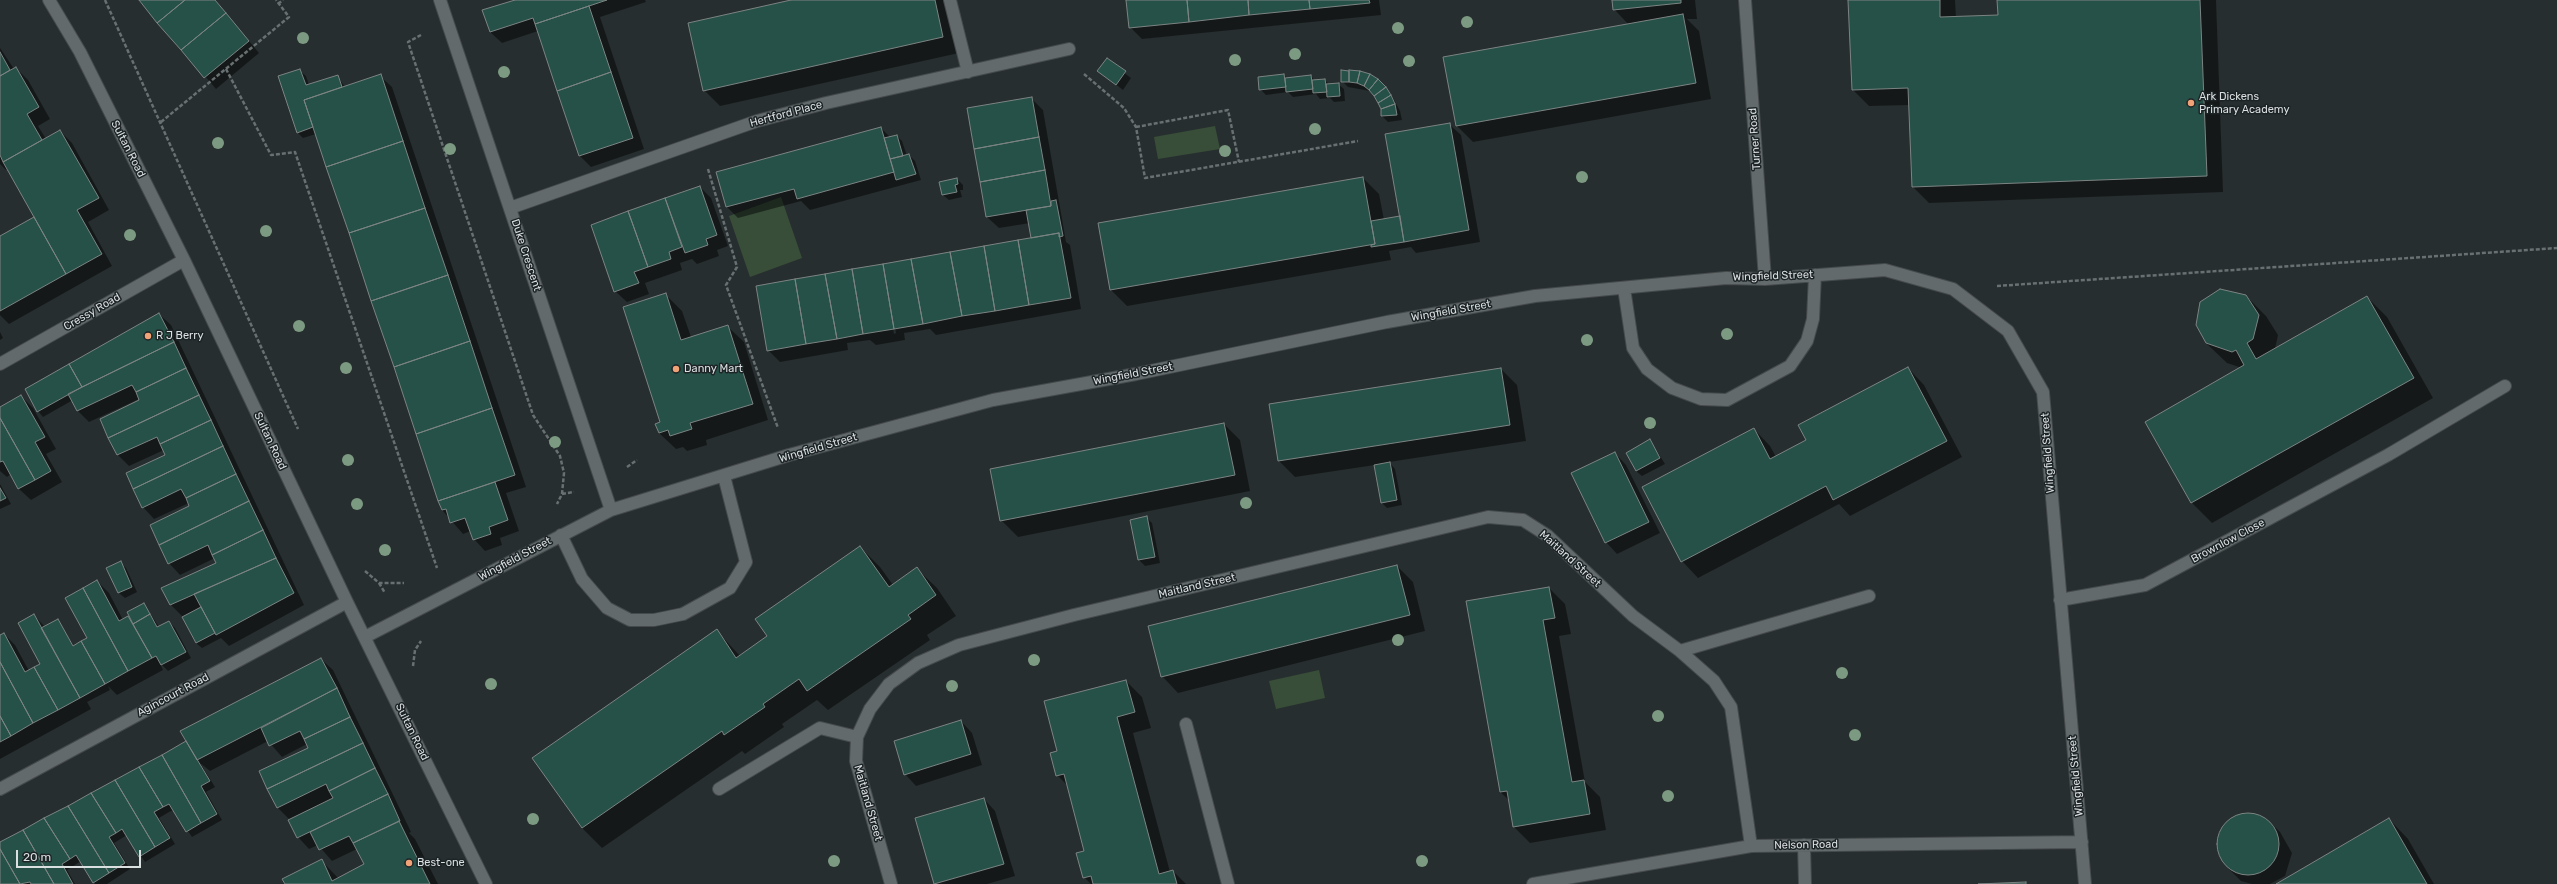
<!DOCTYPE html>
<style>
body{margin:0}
#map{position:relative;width:2557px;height:884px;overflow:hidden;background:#272e2f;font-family:Rubik,sans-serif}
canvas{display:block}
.scale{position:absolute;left:16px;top:850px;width:125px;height:18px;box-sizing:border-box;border:2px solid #dadfe0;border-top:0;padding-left:5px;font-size:12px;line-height:14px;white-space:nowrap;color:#dadfe0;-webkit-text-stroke:3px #1d2426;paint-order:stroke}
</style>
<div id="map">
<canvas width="2557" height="884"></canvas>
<div class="scale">20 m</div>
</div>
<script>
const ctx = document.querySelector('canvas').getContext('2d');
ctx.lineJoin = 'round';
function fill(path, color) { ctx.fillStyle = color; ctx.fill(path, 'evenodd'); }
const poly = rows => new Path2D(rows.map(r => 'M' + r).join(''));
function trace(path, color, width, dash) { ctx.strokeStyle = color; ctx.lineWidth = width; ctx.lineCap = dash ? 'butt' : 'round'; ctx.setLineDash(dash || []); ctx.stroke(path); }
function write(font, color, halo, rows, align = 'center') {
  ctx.font = font + ' Rubik,sans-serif'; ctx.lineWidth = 3; ctx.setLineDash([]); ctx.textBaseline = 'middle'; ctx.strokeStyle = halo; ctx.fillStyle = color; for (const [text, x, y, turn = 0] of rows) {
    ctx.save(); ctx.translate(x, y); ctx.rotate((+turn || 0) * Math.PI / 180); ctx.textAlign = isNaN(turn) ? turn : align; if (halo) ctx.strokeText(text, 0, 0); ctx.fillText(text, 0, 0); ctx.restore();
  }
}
const green = poly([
 [1215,126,1220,149,1158,159,1154,137],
 [781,197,802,258,750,277,729,216],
 [1319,670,1325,698,1276,709,1269,681]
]);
const shadow = poly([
 [140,0,215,0,259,53,216,89],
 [518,0,645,0,646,2,600,17,644,149,591,167,579,155,538,31,502,43,490,32,484,11],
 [795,0,947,0,959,53,720,106,704,90],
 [1127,0,1379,0,1381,15,1142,39,1130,27],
 [1613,0,1695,0,1697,19,1687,19,1699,31,1711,99,1473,142,1457,126,1629,25,1614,9],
 [1849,0,1955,0,1956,18,1999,16,1998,0,2216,0,2223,192,1929,203,1913,187,1910,105,1869,106,1853,90],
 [0,48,14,69,16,68,28,80,50,119,38,126,46,139,60,131,72,143,109,210,88,222,112,266,9,324,0,315,0,238,36,218,9,168,6,170,0,164],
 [1107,60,1131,78,1123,90,1099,71],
 [300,71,306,76,309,85,337,76,345,87,380,76,392,87,526,487,506,493,519,531,500,538,502,545,485,551,474,539,471,531,463,534,442,510,316,134,303,138,297,132],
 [1284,75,1288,79,1311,76,1315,81,1325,80,1330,85,1338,84,1344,89,1345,101,1334,102,1330,98,1320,99,1316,94,1293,97,1288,92,1266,95,1260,89],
 [1377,79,1391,94,1400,111,1402,120,1388,122,1382,116,1379,102,1370,91,1348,87,1342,81],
 [1031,98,1043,110,1066,242,1070,245,1081,309,936,335,930,329,904,333,905,340,876,345,870,340,847,343,848,350,780,362,768,350,757,287,1032,238,1030,223,999,228,987,217,968,109],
 [884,277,886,277,896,333,894,334],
 [1449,124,1461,135,1480,242,1416,253,1411,247,1389,251,1391,260,1127,306,1111,290,1363,178,1379,194,1384,220,1400,217],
 [881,128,890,137,897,136,902,141,907,156,909,155,915,161,921,180,810,210,801,201,738,218,727,207],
 [957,179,963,185,963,190,960,190,962,197,949,200,943,195],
 [700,187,711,198,728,246,717,250,719,256,697,264,692,259,680,263,682,270,645,283,649,294,627,302,615,291,592,225],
 [666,295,682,311,691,337,727,326,744,342,768,420,706,440,707,445,687,451,683,447,676,449,659,433],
 [2246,296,2266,316,2278,335,2275,349,2367,297,2387,317,2433,398,2212,523,2192,503,2146,422,2242,368,2227,363,2206,343],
 [159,314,171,325,304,605,229,646,221,638,202,648,196,643,182,616,171,605,218,563,215,558,180,575,169,563,191,507,189,503,154,519,143,507,167,455,164,450,129,466,118,455,101,419,140,401,139,399,89,422,78,411,73,400,43,417,38,411],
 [0,332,3,338,0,340],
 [1908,368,1924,385,1962,457,1850,516,1839,504,1698,578,1682,561,1754,429,1770,446,1776,457,1807,441],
 [1501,369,1517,385,1526,441,1389,462,1395,469,1402,505,1387,508,1381,502,1375,465,1295,477,1279,461],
 [21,396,33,408,56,449,46,454,62,482,31,500,19,489,11,474,7,477,0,471,0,408],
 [1224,424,1240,440,1250,491,1018,537,1001,520],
 [1650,440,1665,464,1642,476,1636,471],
 [1615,453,1626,465,1660,533,1617,554,1606,542],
 [0,484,11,504,0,509],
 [1147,518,1152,523,1160,563,1145,566,1139,560,1131,521],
 [860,547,880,567,893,585,917,569,937,588,956,616,927,635,930,640,828,710,817,700,782,724,784,727,745,754,742,751,602,848,582,828,533,758,717,631,740,656,769,636],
 [120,562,126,568,137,592,125,598,119,593],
 [1397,566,1413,582,1425,631,1178,693,1162,676],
 [97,581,109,593,123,620,128,617,132,620,144,604,159,627,169,622,175,628,191,658,168,671,160,663,163,670,117,695,108,686,110,690,87,702,91,709,0,759,0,636,4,634,15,645,29,671,42,664,34,615,45,627,57,620,74,646,89,638],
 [1549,588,1565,604,1571,634,1559,636,1585,782,1600,797,1606,830,1530,843,1514,827,1510,801,1500,792],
 [321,659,333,670,411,832,409,833,415,839,438,884,285,884,321,860,338,878,365,864,357,849,332,861,318,845,309,849,298,837,290,820,277,807,309,748,307,744,282,757,268,741,210,771,200,763,215,787,206,792,222,820,192,837,174,810,169,812,159,818,175,844,145,862,127,835,114,843,130,869,107,884,95,884,81,861,67,870,75,884,0,884,0,844,186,742],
 [1126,681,1142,697,1151,728,1133,733,1170,872,1173,871,1186,884,1091,884,1084,877,1085,851,1068,786,1057,775,1058,751],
 [961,721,972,733,982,765,916,786,905,774],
 [984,799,995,811,1015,876,987,884,935,884,916,818],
 [2245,813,2268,820,2280,832,2292,853,2285,876,2270,884,2252,884,2241,881,2229,869,2217,847,2224,824],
 [2389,819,2408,839,2434,884,2278,884]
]);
const building = poly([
 [139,0,185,0,157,23,139,0],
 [185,0,215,0,226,13,181,50,157,23,185,0],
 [515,0,607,0,535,24,533,18,490,32,482,10,515,0],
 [791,0,935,0,943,37,703,91,688,23,791,0],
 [1126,0,1187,0,1189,22,1129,28,1126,0],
 [1187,0,1248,0,1249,15,1189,22,1187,0],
 [1248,0,1309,0,1310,9,1249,15,1248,0],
 [1309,0,1369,0,1370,3,1310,9,1309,0],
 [1612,0,1681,0,1681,3,1613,10,1612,0],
 [1848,0,1940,0,1940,17,1998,15,1997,0,2200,0,2207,176,1912,187,1908,88,1852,90,1848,0],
 [589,6,611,72,557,91,535,24,589,6],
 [226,13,249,41,204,78,181,50,226,13],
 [1683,14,1696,83,1456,126,1443,57,1683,14],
 [0,52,10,70,0,76,0,52],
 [1107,58,1126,71,1116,85,1097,71,1107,58],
 [16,67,39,107,27,114,42,140,3,162,0,155,0,76,16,67],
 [300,69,306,85,338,75,342,87,304,100,313,127,297,133,278,76,300,69],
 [1341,70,1349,71,1349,82,1341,82,1341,70],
 [1349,70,1360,71,1357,83,1349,82,1349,70],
 [1360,71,1370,74,1364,86,1357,83,1360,71],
 [611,72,633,138,579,156,557,91,611,72],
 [381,74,403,141,326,167,304,100,381,74],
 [1284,74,1286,87,1259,90,1258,77,1284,74],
 [1370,74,1378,79,1369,90,1364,86,1370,74],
 [1311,75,1313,89,1286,92,1285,78,1311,75],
 [1325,79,1327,92,1313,93,1312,80,1325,79],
 [1378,79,1386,87,1374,96,1369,90,1378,79],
 [1339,83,1340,96,1327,97,1326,84,1339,83],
 [1386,87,1391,95,1378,103,1374,96,1386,87],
 [1391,95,1395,104,1381,109,1378,103,1391,95],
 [1032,97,1039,137,974,149,967,108,1032,97],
 [1395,104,1397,115,1381,116,1381,109,1395,104],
 [1450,123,1469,230,1404,242,1385,134,1450,123],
 [881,127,894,172,797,199,794,189,726,207,716,172,881,127],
 [60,130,99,198,77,210,102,254,66,274,3,162,60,130],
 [897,135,903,156,890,159,884,138,897,135],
 [1039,137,1045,170,980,182,974,149,1039,137],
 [403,141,425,208,349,233,326,167,403,141],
 [909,154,916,174,896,180,890,159,909,154],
 [1045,170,1051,206,986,217,980,182,1045,170],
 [1363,177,1375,244,1110,290,1098,223,1363,177],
 [957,178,958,184,955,185,957,192,942,195,939,182,957,178],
 [700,186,717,235,706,239,708,245,685,253,665,198,700,186],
 [665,198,682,247,669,252,671,259,648,267,628,211,665,198],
 [1056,200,1063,236,1059,237,1059,233,1031,238,1026,210,1051,206,1051,201,1056,200],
 [425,208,448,275,371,301,349,233,425,208],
 [628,211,648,267,634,272,639,283,614,292,591,225,628,211],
 [1400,216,1404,242,1371,247,1371,245,1375,244,1371,221,1400,216],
 [34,217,66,274,0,311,0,236,34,217],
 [1059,233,1071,298,1029,305,1018,240,1059,233],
 [1018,240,1029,305,995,311,984,246,1018,240],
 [984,246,995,311,962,316,950,252,984,246],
 [950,252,962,316,923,324,911,259,950,252],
 [911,259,923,324,894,329,883,264,911,259],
 [883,264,894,329,863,334,852,269,883,264],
 [852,269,863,334,837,339,825,274,852,269],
 [825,274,837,339,806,344,795,279,825,274],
 [448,275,470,341,394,367,371,301,448,275],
 [795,279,806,344,767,351,756,286,795,279],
 [2220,289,2246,295,2259,315,2253,339,2247,343,2256,359,2367,296,2414,378,2191,503,2145,422,2244,365,2236,350,2232,352,2206,343,2196,325,2200,302,2220,289],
 [666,293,681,340,728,325,753,404,690,423,692,429,670,436,668,430,659,433,655,424,660,422,623,307,666,293],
 [159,313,174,342,82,387,69,364,159,313],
 [470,341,492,408,416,434,394,367,470,341],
 [174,342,186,368,136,392,132,385,77,411,68,394,174,342],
 [69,364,82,387,37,412,25,389,69,364],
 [1908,367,1947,441,1833,500,1826,486,1681,562,1642,487,1754,428,1770,459,1806,440,1798,425,1908,367],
 [186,368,199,395,108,438,100,419,139,400,136,392,186,368],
 [1501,368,1510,425,1278,461,1269,404,1501,368],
 [21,395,45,437,35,442,51,471,35,480,0,418,0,407,21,395],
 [199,395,211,420,160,444,157,437,117,455,108,438,199,395],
 [492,408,515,475,438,501,416,434,492,408],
 [0,418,35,480,18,489,3,461,0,462,0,418],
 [211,420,223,446,133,489,126,473,165,455,160,444,211,420],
 [1224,423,1235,475,1000,521,990,469,1224,423],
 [1650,439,1660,458,1636,471,1626,453,1650,439],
 [223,446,236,474,186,498,181,489,142,508,133,489,223,446],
 [1615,452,1649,522,1605,543,1571,473,1615,452],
 [1390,462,1397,500,1381,503,1374,465,1390,462],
 [236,474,249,501,159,545,150,525,189,506,186,498,236,474],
 [495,482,508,520,489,527,491,534,473,540,465,518,450,523,446,509,442,510,438,501,495,482],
 [0,488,6,498,0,501,0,488],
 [249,501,263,530,212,555,208,545,168,564,159,545,249,501],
 [1147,516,1155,557,1138,560,1130,520,1147,516],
 [263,530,276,558,170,605,161,588,216,563,212,555,263,530],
 [860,546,889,587,917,567,936,595,908,615,911,619,807,691,799,679,763,704,765,707,724,735,722,731,582,828,532,758,717,629,736,658,767,636,755,619,860,546],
 [276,558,294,593,216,635,194,594,276,558],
 [121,561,132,587,118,593,106,568,121,561],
 [1397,565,1410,615,1161,677,1148,626,1397,565],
 [97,580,119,621,128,616,152,658,128,671,83,588,97,580],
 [1549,587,1555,618,1543,620,1572,782,1584,780,1590,814,1513,827,1507,791,1500,792,1466,601,1549,587],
 [83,588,128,671,105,684,81,641,87,638,65,598,83,588],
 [144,603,150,614,133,624,127,612,144,603],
 [201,607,215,633,196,643,182,617,201,607],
 [34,614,80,698,58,710,34,667,40,664,18,623,34,614],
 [150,614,157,627,169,621,186,652,161,665,156,656,152,658,133,624,150,614],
 [58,619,73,646,81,641,105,684,80,698,41,628,58,619],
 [4,633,25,672,34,667,58,710,33,723,0,662,0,635,4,633],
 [321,658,337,688,197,760,180,731,321,658],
 [0,662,33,723,11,736,0,716,0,662],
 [1126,680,1135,712,1117,717,1159,874,1173,870,1177,884,1093,884,1091,876,1083,878,1076,853,1084,851,1064,774,1056,776,1050,753,1057,751,1044,701,1126,680],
 [337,688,350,717,304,739,300,731,269,746,261,728,337,688],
 [0,716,11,736,0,742,0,716],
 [350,717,363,743,267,789,259,771,308,748,304,739,350,717],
 [961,720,971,754,904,775,894,741,961,720],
 [186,741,210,781,201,786,217,814,201,823,162,755,186,741],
 [363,743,375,768,329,791,326,784,277,808,267,789,363,743],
 [162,755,201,823,186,832,169,804,163,807,139,767,162,755],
 [139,767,163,807,154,812,170,838,155,847,115,780,139,767],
 [375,768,388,794,297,838,288,820,333,798,329,791,375,768],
 [115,780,155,847,139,857,122,829,116,833,91,793,115,780],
 [91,793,116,833,109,837,125,863,109,873,68,806,91,793],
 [388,794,400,821,353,843,349,836,319,850,310,832,388,794],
 [984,798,1004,864,934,884,915,818,984,798],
 [68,806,109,873,93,883,76,855,70,859,44,818,68,806],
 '2217 844a31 31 0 1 1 62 0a31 31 0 1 1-62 0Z',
 [44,818,70,859,62,864,73,884,54,884,23,830,44,818],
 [2389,818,2427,884,2276,884,2389,818],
 [399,821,430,884,285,884,282,879,322,859,332,881,364,864,353,843,399,821],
 [23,830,54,884,31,884,30,882,20,884,0,849,0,842,23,830],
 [0,849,20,884,0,884,0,849],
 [2026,882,2026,884,1978,884,2026,882]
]);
const path = poly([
 [105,0,298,429],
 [278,4,283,0],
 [421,35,408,42,533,415,560,456,564,473,562,494,557,504],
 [226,69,271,155,295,152,437,568],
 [1084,74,1124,108,1136,127,1145,178,1358,141],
 [161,122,289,17,276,0],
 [1136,127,1228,110,1239,162],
 [708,169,737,267,726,285,778,428],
 [1997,286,2557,248],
 [627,467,637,460],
 [562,494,574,492],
 [365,571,379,583,404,583],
 [379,583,385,593],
 [413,666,415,650,421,641]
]);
const minor = poly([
 [49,0,80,52,184,260,347,602,486,884],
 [440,0,611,510],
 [950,0,968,72],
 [1745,0,1765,279],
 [510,208,757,121,826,103,1069,49],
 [1624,288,1633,348,1647,369,1672,388,1701,399,1727,400,1790,366,1807,341,1813,319,1815,275],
 [0,364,184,260],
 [561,535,582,579,607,608,630,620,654,620,683,614,730,588,746,562,724,476],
 [2060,600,2145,585,2388,455,2505,386],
 [365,637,611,510,789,455,993,400,1136,374,1387,322,1535,296,1726,278,1765,279,1885,270,1953,289,2008,331,2043,392,2085,884],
 [1680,651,1869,596],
 [1186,724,1228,884],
 [0,789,347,602],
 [719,789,820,728,857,737],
 [1804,845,1805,884],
 [891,884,856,761,857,737,870,709,889,684,918,663,959,645,1074,615,1488,517,1523,520,1548,536,1633,616,1680,651,1714,681,1731,707,1751,846],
 [1533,884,1751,846,2082,842]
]);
const trees = [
 [1467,22],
 [1398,28],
 [303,38],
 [1295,54],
 [1235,60],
 [1409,61],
 [504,72],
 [1315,129],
 [218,143],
 [450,149],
 [1225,151],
 [1582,177],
 [266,231],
 [130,235],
 [299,326],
 [1727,334],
 [1587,340],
 [346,368],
 [1650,423],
 [555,442],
 [348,460],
 [1246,503],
 [357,504],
 [385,550],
 [1398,640],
 [1034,660],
 [1842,673],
 [491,684],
 [952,686],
 [1658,716],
 [1855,735],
 [1668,796],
 [533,819],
 [834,861],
 [1422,861]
];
const markers = [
 [2191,103,4,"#efa377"],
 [148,336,4,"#efa377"],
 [676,369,4,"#efa377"],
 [409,863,4,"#efa377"]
];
const poiNames = [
 ["Ark Dickens",2199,97],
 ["Primary Academy",2199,110],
 ["R J Berry",156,336],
 ["Danny Mart",684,369],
 ["Best-one",417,863]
];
const streetNames = [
 ["Hertford Place",786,114,-15],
 ["Turner Road",1755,139,-94],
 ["Sultan Road",128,149,63],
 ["Duke Crescent",526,255,72],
 ["Wingfield Street",1773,276,-2],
 ["Wingfield Street",1451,311,-10],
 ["Cressy Road",92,312,-30],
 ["Wingfield Street",1133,374,-11],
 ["Sultan Road",270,441,65],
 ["Wingfield Street",818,448,-16],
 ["Wingfield Street",2048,453,-94],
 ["Brownlow Close",2228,541,-28],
 ["Wingfield Street",515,559,-28],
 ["Maitland Street",1570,559,42],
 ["Maitland Street",1197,586,-13],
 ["Agincourt Road",173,695,-28],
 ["Sultan Road",412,732,64],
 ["Wingfield Street",2076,776,-95],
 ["Maitland Street",868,803,74],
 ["Nelson Road",1806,845,-1]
];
fill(green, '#384e39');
fill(shadow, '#0007');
fill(building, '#265148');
trace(building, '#7c8482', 1);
trace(minor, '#454a4b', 14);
trace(path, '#697071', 2.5, [4, 2]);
trace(minor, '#626a6c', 12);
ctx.fillStyle = '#7c9a82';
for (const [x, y] of trees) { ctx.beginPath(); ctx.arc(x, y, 6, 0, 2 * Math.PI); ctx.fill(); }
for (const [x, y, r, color] of markers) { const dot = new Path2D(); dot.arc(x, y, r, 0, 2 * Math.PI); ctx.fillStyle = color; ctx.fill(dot); trace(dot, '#1d2426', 1.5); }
write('11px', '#dadfe0', '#1d2426', poiNames, 'left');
write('11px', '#dadfe0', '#1d2426', streetNames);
</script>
